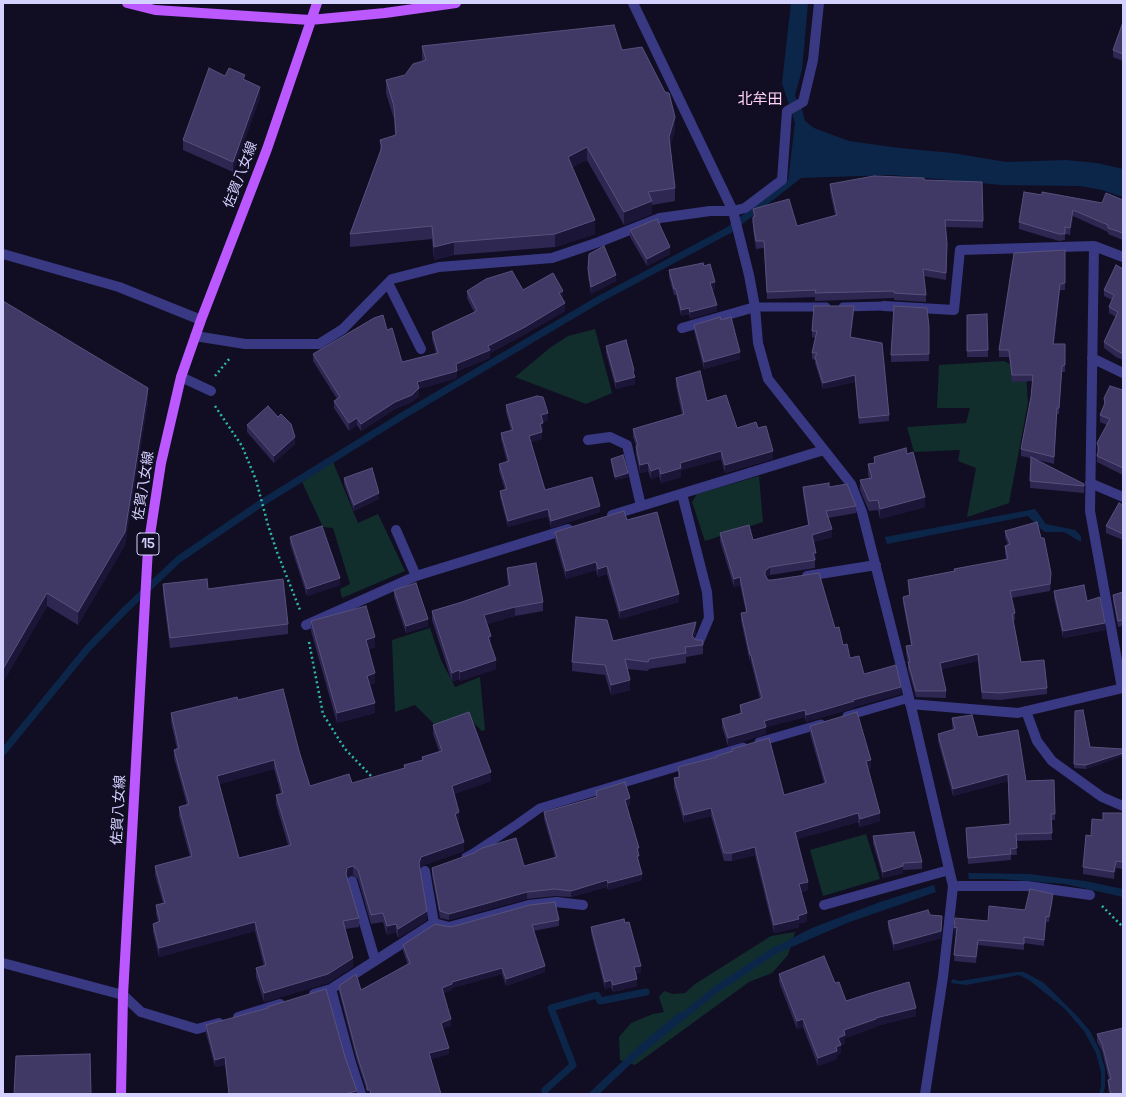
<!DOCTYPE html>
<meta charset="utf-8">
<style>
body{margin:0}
#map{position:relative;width:1126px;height:1097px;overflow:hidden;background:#110e24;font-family:"Space Grotesk",sans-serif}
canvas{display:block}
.frame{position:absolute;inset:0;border:4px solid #d5d1ff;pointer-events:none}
</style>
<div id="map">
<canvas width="1126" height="1097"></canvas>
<div class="frame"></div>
</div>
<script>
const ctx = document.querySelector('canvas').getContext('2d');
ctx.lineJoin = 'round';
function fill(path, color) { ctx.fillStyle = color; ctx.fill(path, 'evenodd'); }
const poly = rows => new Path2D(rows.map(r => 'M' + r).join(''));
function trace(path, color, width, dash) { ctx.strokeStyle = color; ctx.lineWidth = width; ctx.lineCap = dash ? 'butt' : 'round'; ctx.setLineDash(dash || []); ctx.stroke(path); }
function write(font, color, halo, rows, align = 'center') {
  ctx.font = font + ' "Space Grotesk","Noto Sans JP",sans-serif'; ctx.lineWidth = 3.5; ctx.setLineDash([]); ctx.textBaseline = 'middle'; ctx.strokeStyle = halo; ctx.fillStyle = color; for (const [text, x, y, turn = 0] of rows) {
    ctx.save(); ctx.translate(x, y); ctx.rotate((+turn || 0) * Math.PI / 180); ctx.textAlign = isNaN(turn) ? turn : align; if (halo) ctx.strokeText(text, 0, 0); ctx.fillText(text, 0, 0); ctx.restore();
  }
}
const green = poly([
 [595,329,612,393,586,404,515,377,551,347,568,336],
 [1004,361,1026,372,1028,403,1009,503,967,517,976,468,958,461,960,450,914,452,907,427,966,423,970,408,937,408,939,365],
 [333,462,358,523,378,514,405,571,342,598,340,589,350,584,333,528,323,527,302,482],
 [759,476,763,522,705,541,692,502,697,494],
 [430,628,441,660,455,687,480,677,485,730,482,731,470,719,437,727,415,705,395,712,392,640],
 [866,834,880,879,823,896,810,850],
 [795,932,788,955,772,973,749,982,635,1065,620,1060,619,1037,631,1023,653,1014,664,1012,659,997,664,991,673,994,685,993,695,984,771,936]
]);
const water = poly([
 [791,3,808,3,802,70,795,95,799,106,801,106,805,121,814,128,849,141,899,148,952,153,1006,162,1066,160,1097,163,1123,169,1123,197,1102,190,1080,186,1002,185,893,175,798,178,794,182,788,181,795,123,782,83],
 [1035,509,1046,524,1075,530,1081,536,1081,542,1064,532,1045,532,1041,529,1028,516,887,544,885,537],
 [968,873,1029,874,1085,881,1123,889,1123,897,1065,884,1001,879,969,879],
 [934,885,936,892,847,923,778,953,716,994,637,1058,599,1094,588,1094,641,1044,677,1014,684,1011,715,986,767,951,812,928,880,902],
 [1016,972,1024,972,1044,983,1077,1016,1090,1031,1100,1051,1105,1069,1105,1087,1103,1094,1099,1094,1101,1087,1101,1072,1096,1053,1084,1031,1064,1008,1029,980,1019,975,966,985,951,983,952,979,960,981]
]);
const stream = poly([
 [3,752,88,648,125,610,179,559,260,504,402,416,598,300,729,230,798,176],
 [545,1094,545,1090,573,1065,551,1008,597,995,600,1001,646,992]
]);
const path = poly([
 [215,376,230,358],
 [215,406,242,446,256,480,268,525,277,552,300,610],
 [309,642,323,714,345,749,374,779],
 [1102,906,1123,927]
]);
const lane = poly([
 [755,307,826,307],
 [843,307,884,306],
 [847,716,909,698],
 [759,742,821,724],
 [466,857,472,854,516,825,540,808,743,747]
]);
const street = poly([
 [633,3,733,211,749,275,755,307,758,343,768,379,851,484,862,512,909,698,953,886,943,977,925,1094],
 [1094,246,1090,511,1122,688],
 [3,254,119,287,201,320],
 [388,283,421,349],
 [884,306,954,310,960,250,1094,246,1123,257],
 [682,328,755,307],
 [195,336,245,344,319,344,343,329,392,279,439,267,552,258,599,242,660,218,710,211,733,211,745,208,782,180,787,111,803,102,813,60,819,3],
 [1092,358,1123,373],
 [181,377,211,391],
 [588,440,610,437,627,445,641,506],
 [1090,483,1123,497],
 [682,494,707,592,709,618,698,644],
 [612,515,824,450],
 [396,530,416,576],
 [807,576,876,565],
 [306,625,416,576,568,529],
 [910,704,1018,713,1123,688],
 [1026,711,1037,741,1052,761,1102,797,1123,806],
 [352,881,375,960],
 [953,886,1027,886,1090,895],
 [824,905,949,870],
 [434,923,449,927,529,905,556,902,583,905],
 [3,963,123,995,141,1012,197,1029,219,1023],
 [331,989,351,1063,361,1094],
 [314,994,331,989,434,923,425,871],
 [238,1017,280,1004]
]);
const primary = poly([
 [127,3,155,10,310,20,385,13,456,3],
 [121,1094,123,995,148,548,161,463,181,377,201,320,267,149,317,3]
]);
const wall = poly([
 [1123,25,1123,61,1113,57,1113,50],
 [422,46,622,50,675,130,670,146,675,188,675,201,652,205,652,214,624,225,587,160,572,167,595,234,555,247,454,255,434,260,432,239,350,247,350,234,380,152,380,140,395,135,394,119,386,93,386,80,405,75,423,61,422,59],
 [225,76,245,80,260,97,233,172,183,150,183,140],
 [924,180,983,221,983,228,945,227,947,251,946,280,924,276,926,295,926,302,894,300,894,298,815,301,815,297,767,299,764,248,756,249,753,230,753,209,797,226,835,215,830,192,830,184],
 [1042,195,1102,203,1123,200,1123,240,1108,234,1108,232,1073,216,1070,235,1065,234,1065,240,1059,241,1019,229,1019,222],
 [630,230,670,254,647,266,630,237],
 [1065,250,1065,290,1060,290,1054,344,1065,344,1065,372,1062,372,1059,414,1057,414,1054,464,1034,459,1084,484,1084,493,1030,488,1031,458,1021,456,1021,449,1031,397,1033,381,1012,382,1009,357,999,357,999,350],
 [589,254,616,281,591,294,588,276],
 [1123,269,1123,360,1116,357,1104,348,1104,342,1116,317,1109,313,1109,307,1112,300,1104,296,1104,290],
 [669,270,715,289,712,290,717,311,690,319,689,314,681,316,676,295,674,295,669,277],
 [523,290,563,298,562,298,565,311,525,334,490,353,490,358,457,371,457,378,419,389,419,396,412,402,395,409,361,431,357,425,349,431,334,408,334,401,337,399,313,361,313,354,387,330,402,362,436,353,432,339,432,332,474,312,467,298,467,291],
 [3,301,148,401,125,545,78,625,47,606,3,682],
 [854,312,851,337,889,415,889,421,859,424,855,382,823,389,815,363,815,360,812,359,812,353,815,338,812,337,812,331],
 [967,315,988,350,988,357,967,357],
 [694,325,740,359,704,369,694,331],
 [929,327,929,361,891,362,891,355],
 [606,346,634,376,635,384,616,389,606,353],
 [676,378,707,401,737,428,758,428,773,459,725,473,721,459,681,470,681,477,661,483,659,476,651,479,648,471,640,473,636,454,636,446,633,437,633,429,682,415,676,386],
 [1123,390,1123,475,1097,462,1097,456,1098,452,1097,450,1097,443,1107,425,1100,422,1100,415,1104,405,1104,398],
 [506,405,548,420,543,422,543,430,542,430,542,439,531,442,545,490,600,512,551,528,548,516,508,527,500,497,500,491,505,490,499,471,499,464,507,462,501,439,501,433,511,430,506,412],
 [247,425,295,444,274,463,247,432],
 [907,454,925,507,880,519,878,510,869,511,860,490,860,480,869,479,868,474,868,464,874,463,874,457],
 [611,459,628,477,615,480,611,462],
 [344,478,379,499,354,511,344,484],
 [803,487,829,487,856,506,856,513,828,518,832,537,813,542,816,560,815,560,815,568,770,575,766,577,768,580,835,628,843,645,850,658,864,674,901,694,854,707,854,708,806,722,805,717,766,727,766,734,728,746,722,727,722,719,740,714,740,705,760,699,751,662,750,662,741,621,741,613,746,612,740,585,734,587,720,541,720,533,753,540,808,525,803,494],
 [1123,505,1123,540,1106,533,1106,526],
 [627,520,679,602,620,619,607,574,598,577,596,570,566,579,555,540,555,532],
 [1005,531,1051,580,1050,591,1011,598,1015,613,1015,620,1013,620,1021,662,1047,688,1047,694,1000,700,982,699,978,661,941,669,946,691,946,698,916,697,908,669,908,663,906,653,906,646,911,645,903,603,903,597,909,595,908,587,908,580,954,571,954,569,1006,560,1005,553,1005,546,1008,545,1005,537],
 [290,537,340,585,307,596,290,544],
 [507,568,543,602,543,611,515,616,487,624,496,669,460,681,459,679,452,682,432,620,432,611,462,602,508,586,507,577],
 [163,584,208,589,288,624,288,634,170,648,163,594],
 [394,590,428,626,406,633,394,597],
 [1054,591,1087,601,1105,630,1063,638,1054,598],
 [1123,592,1123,631,1122,626,1118,627,1113,601,1113,595],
 [311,621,375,647,369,649,375,683,369,685,375,713,337,723,311,631],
 [696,631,694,638,696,640,703,645,703,654,686,657,686,663,649,669,648,671,627,669,630,690,611,695,605,675,572,671,572,662,613,641],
 [238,700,299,751,310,786,352,783,404,768,404,765,422,760,422,757,439,751,433,734,433,725,491,781,454,794,459,821,458,821,464,851,421,866,420,869,427,920,398,938,396,932,387,935,383,922,371,924,358,879,353,875,347,877,359,918,359,927,345,929,353,967,328,983,264,1002,256,977,256,968,264,966,255,931,159,957,153,932,153,924,158,922,156,914,156,905,163,903,155,875,155,866,190,857,179,816,179,807,187,805,174,758,174,750,177,749,171,722,171,713],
 [274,769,281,794,276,795,276,804,288,845,239,858,219,784],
 [1075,711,1090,747,1123,749,1123,756,1086,769,1074,768],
 [952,718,978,737,1026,781,1055,814,1055,820,1051,820,1052,840,1016,841,1017,855,1011,855,1011,860,968,864,966,828,1010,824,1008,781,953,796,938,741,938,734,953,730,952,725],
 [810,726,871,768,868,769,880,821,860,827,858,822,797,839,808,890,801,892,807,922,799,923,799,927,774,933,755,855,732,861,724,861,711,816,684,823,674,787,674,778,678,777,678,767,716,757,716,756,732,751,732,749,784,795,824,783,810,734],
 [596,791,630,805,627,806,639,853,639,862,642,880,608,890,607,887,571,897,555,896,527,899,449,920,440,918,432,875,432,868,524,866,555,857,544,819,544,812,596,798],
 [1123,813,1123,869,1116,868,1114,879,1083,874,1083,867,1091,836,1103,820],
 [873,836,922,862,922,869,903,870,903,873,883,878,873,843],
 [1053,899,1049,922,1046,922,1044,946,1024,943,1024,950,978,945,976,963,954,961,956,933,954,934,988,921,1025,910],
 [930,915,942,923,941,938,894,951,888,928,888,921],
 [559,920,559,926,533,931,545,972,506,986,502,974,452,988,452,990,443,993,451,1026,443,1028,449,1054,431,1059,441,1094,367,1094,367,1091,357,1061,339,992,339,986,361,990,408,965,403,951,403,945,451,927],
 [591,927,641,972,636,974,637,986,613,992,611,987,605,989,591,933],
 [779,974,835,983,846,1001,916,1016,876,1026,876,1027,845,1038,845,1043,841,1045,841,1053,837,1055,837,1059,818,1066,803,1027,797,1029,779,982],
 [206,1025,345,1057,357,1094,229,1094,225,1065,215,1067,206,1033],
 [1123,1028,1123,1094,1109,1094,1108,1087,1108,1080,1109,1080,1102,1051,1097,1042,1097,1034]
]);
const shadedWall = poly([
 [260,87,260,97,233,172,233,162],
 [675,117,675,130,669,150,669,137],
 [587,147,587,160,568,170,568,157],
 [652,201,652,214,624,225,624,212],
 [1073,210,1073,216,1070,235,1070,228],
 [595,220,595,234,555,247,555,234],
 [454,242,454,255,434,260,434,247],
 [670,247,670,254,647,266,647,259],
 [616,275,616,281,591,294,591,287],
 [715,282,715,289,710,290,710,283],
 [1060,284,1060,290,1053,351,1053,344],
 [563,291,563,298,559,300,559,293],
 [565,303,565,311,525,334,490,353,490,358,457,371,457,378,419,389,419,396,412,402,395,409,361,431,361,424,395,402,417,382,456,364],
 [717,305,717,311,690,319,690,312],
 [854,306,854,312,850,343,850,337],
 [689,308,689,314,681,316,681,310],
 [740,352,740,359,704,369,704,362],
 [1062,366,1062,372,1059,414,1059,408],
 [634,370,635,384,616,389,616,382,633,372],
 [855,375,855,382,823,389,823,383],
 [148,388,148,401,125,545,78,625,78,612],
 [1057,408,1057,414,1054,464,1054,457],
 [548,413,548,420,541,422,541,415],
 [357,418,357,425,349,431,349,423],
 [543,423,543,430,540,431,540,424],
 [542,432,542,439,529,443,529,436],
 [295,437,295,444,274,463,274,456],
 [721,451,721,459,681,470,681,477,661,483,661,474,680,463],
 [773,451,773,459,725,473,725,465],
 [648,463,648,471,640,473,640,465],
 [659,468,659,476,651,479,651,471],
 [628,473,628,477,615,480,615,477],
 [379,493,379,499,354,511,354,505],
 [925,497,925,507,880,519,880,509],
 [600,506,600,512,551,528,551,521],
 [548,509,548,516,508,527,508,521],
 [832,529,832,537,812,542,812,535],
 [813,553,816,553,816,560,813,561],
 [596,562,596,570,566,579,566,571],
 [607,566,607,574,598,577,598,569],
 [770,567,770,575,765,578,765,582,765,571],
 [740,577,740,585,734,587,734,579],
 [340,578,340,585,307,596,307,589],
 [47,593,47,606,3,682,3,669],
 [679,594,679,602,620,619,620,611],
 [515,607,515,616,484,625,484,615],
 [428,619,428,626,406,633,406,626],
 [696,622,696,631,692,645,692,636],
 [1105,623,1105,630,1063,638,1063,631],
 [491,636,491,645,488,637],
 [375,637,375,647,366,650,366,640],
 [978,654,978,661,940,670,940,663],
 [750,655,751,655,751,662,750,662],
 [496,660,496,669,460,681,460,672],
 [459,670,459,679,452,682,452,673],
 [375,673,375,683,367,686,367,676],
 [630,680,630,690,611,695,611,685],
 [901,687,901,694,854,707,854,708,806,722,806,715,853,700],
 [375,703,375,713,337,723,337,713],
 [805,710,805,717,766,727,766,734,728,746,728,738,764,721],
 [1123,753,1123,756,1086,769,1086,765],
 [274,760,274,769,217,785,217,776],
 [871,760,871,768,866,770,866,761],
 [491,772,491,781,452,795,452,786],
 [1008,774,1008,781,953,796,953,789],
 [630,798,630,805,625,806,625,800],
 [711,808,711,816,684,823,684,815],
 [459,812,459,821,455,822,455,814],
 [858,813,858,822,795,840,795,832],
 [880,813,880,821,860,827,860,819],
 [464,842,464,851,421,866,419,872,419,863,421,857],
 [755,847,755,855,732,861,732,853],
 [637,856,639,856,639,862,637,863],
 [1116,861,1116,868,1114,879,1114,872],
 [353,866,353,875,347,877,346,883,346,874,347,868],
 [903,866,903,873,883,878,883,872],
 [642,874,642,880,608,890,608,883],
 [607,880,607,887,571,897,571,891],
 [808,882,808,890,799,892,799,884],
 [527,892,527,899,449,920,449,914],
 [1053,894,1053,899,1049,922,1049,917],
 [427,911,427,920,398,938,398,929],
 [807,913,807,922,799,923,799,927,774,933,774,925,798,916],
 [942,916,942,923,941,938,894,951,894,944],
 [1046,916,1046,922,1044,946,1044,940],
 [255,922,255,931,159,957,159,948],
 [396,924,396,932,387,935,387,926],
 [957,927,957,933,954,934,954,928],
 [353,958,353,967,328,983,264,1002,264,993],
 [545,966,545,972,506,986,506,979],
 [641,966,641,972,634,974,634,967],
 [502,968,502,974,452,988,452,990,442,994,442,988,452,982],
 [637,979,637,986,613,992,613,985],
 [611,980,611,987,605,989,605,982],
 [916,1008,916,1016,876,1026,876,1027,845,1038,845,1043,838,1046,838,1038,844,1030,876,1018],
 [451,1019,451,1026,441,1029,441,1023],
 [803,1019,803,1027,797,1029,797,1021],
 [841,1045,841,1053,837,1055,837,1059,818,1066,818,1058,836,1047],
 [449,1048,449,1054,429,1060,429,1053],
 [225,1057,225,1065,215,1067,215,1060],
 [367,1090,370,1090,370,1094,367,1094],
 [357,1091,357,1094,344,1094]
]);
const building = poly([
 [614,25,622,50,642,47,665,92,669,93,675,117,669,137,675,188,648,192,652,201,624,212,587,147,568,157,595,220,555,234,454,242,434,247,432,226,350,234,382,147,380,140,396,135,394,106,386,80,405,75,413,64,426,60,422,46,614,25],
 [1122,25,1123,25,1123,54,1113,50,1122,25],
 [209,68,225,76,229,68,245,75,243,79,260,87,233,162,183,140,209,68],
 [874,176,924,178,924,180,982,182,983,221,945,220,947,244,946,273,923,269,926,295,894,293,894,291,815,293,816,290,767,292,764,241,756,241,753,222,753,217,755,216,753,209,789,199,797,226,837,215,830,184,874,176],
 [1024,192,1042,195,1042,192,1102,203,1106,193,1123,200,1123,233,1108,228,1108,225,1073,210,1070,228,1065,227,1065,234,1059,234,1019,222,1024,192],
 [657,219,670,247,647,259,630,230,657,219],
 [604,246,616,275,591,287,588,269,589,254,604,246],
 [1065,250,1065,283,1060,284,1053,344,1065,344,1065,365,1062,366,1059,408,1057,408,1054,457,1021,449,1031,397,1033,375,1012,375,1009,350,999,350,1014,253,1065,250],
 [703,263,704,266,710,264,715,282,710,283,717,305,690,312,689,308,681,310,676,289,674,289,669,270,703,263],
 [1116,265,1123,269,1123,354,1116,350,1104,342,1118,312,1109,307,1114,295,1104,290,1116,265],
 [512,271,523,290,553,273,563,291,559,293,565,303,525,327,488,346,490,350,456,364,457,371,417,382,419,388,412,395,395,402,361,424,357,418,349,423,334,401,340,397,313,354,374,318,383,315,387,330,392,328,402,362,438,353,432,332,477,311,467,291,486,279,512,271],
 [3,301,148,388,125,532,78,612,47,593,3,669,3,301],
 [814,306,854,306,850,337,882,343,889,415,859,418,855,375,823,383,815,357,817,353,812,353,817,331,812,331,814,306],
 [894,306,927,308,929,327,929,354,891,355,894,306],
 [987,314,988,350,967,351,967,315,987,314],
 [720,317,721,320,731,317,740,352,704,362,694,325,720,317],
 [626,340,634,370,633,372,635,377,616,382,606,346,626,340],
 [700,371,707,401,726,395,737,428,756,422,758,428,766,426,773,451,725,465,721,451,680,463,681,468,661,474,659,468,651,471,648,463,640,465,636,446,638,445,633,429,684,414,676,378,700,371],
 [1110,386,1123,390,1123,468,1097,456,1099,448,1097,443,1110,419,1100,415,1105,403,1104,398,1110,386],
 [537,396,543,397,548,413,541,415,543,423,540,424,542,432,529,436,545,490,592,477,600,506,551,521,548,509,508,521,500,491,507,489,499,464,509,461,501,433,513,430,506,405,537,396],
 [268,406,278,417,281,414,291,424,295,437,274,456,247,425,268,406],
 [906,448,907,454,913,452,925,497,880,509,878,500,869,501,860,480,872,478,868,464,875,463,874,457,906,448],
 [623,455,628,473,615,477,611,459,623,455],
 [1031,457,1084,484,1084,486,1030,481,1031,457],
 [372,468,379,493,354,505,344,478,372,468],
 [829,483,829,487,847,484,856,506,826,511,832,529,812,535,816,553,813,553,815,560,770,567,765,571,765,575,768,580,772,580,819,573,835,628,839,627,843,645,847,644,850,658,859,656,864,674,896,665,901,687,853,700,854,701,806,715,805,710,764,721,766,727,728,738,722,719,742,713,740,705,762,698,751,655,750,655,741,613,747,612,740,577,734,579,720,533,749,525,753,540,809,525,803,487,829,483],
 [1119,503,1123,505,1123,534,1106,526,1119,503],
 [624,511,627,520,657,512,679,594,620,611,607,566,598,569,596,562,566,571,555,532,624,511],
 [1037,522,1041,538,1044,538,1051,573,1050,584,1010,591,1015,613,1012,614,1021,662,1044,660,1047,688,1000,693,982,692,978,654,940,663,946,691,916,691,908,662,910,662,906,646,912,645,903,597,910,595,908,580,955,571,954,569,1008,559,1005,546,1010,544,1005,531,1037,522],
 [322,526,340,578,307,589,290,537,322,526],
 [536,563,543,602,515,607,484,615,491,636,488,637,496,660,460,672,459,670,452,673,432,611,462,602,510,585,507,568,536,563],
 [207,579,208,589,283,579,288,624,170,638,163,584,207,579],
 [416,583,428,619,406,626,394,590,416,583],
 [1084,585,1087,601,1100,597,1105,623,1063,631,1054,591,1084,585],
 [1123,592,1123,625,1122,620,1118,621,1113,595,1123,592],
 [366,606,375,637,366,640,375,673,367,676,375,703,337,713,311,621,366,606],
 [576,617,607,620,613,641,696,622,692,636,696,640,702,640,703,645,685,647,686,653,649,659,648,662,625,659,630,680,611,685,605,665,572,662,576,617],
 [283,689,299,751,310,786,349,774,352,783,405,768,404,765,423,760,422,757,442,751,433,725,469,712,491,772,452,786,459,812,455,814,464,842,421,857,419,863,427,911,398,929,396,924,387,926,383,913,371,915,358,870,353,866,347,868,346,874,359,918,343,921,353,958,328,974,264,993,256,968,266,965,255,922,159,948,153,924,160,921,156,905,165,903,155,866,192,856,179,807,189,804,174,750,179,748,171,713,237,697,238,700,283,689],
 [274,760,283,793,276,795,291,845,239,858,217,776,274,760],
 [1083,710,1090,747,1123,749,1123,753,1086,765,1074,764,1075,711,1083,710],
 [857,712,871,760,866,761,880,813,860,819,858,813,795,832,808,882,799,884,807,913,798,916,799,919,774,925,755,847,732,853,724,853,711,808,684,815,674,778,680,777,678,767,717,757,716,756,733,751,732,749,769,738,784,795,826,783,810,726,857,712],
 [972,715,978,737,1018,730,1026,781,1054,780,1055,814,1051,814,1052,833,1016,834,1017,848,1010,849,1011,854,968,858,966,828,1010,824,1008,774,953,789,938,734,955,729,952,718,972,715],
 [625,782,630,798,625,800,639,848,637,848,639,856,637,856,642,874,608,883,607,880,571,891,555,889,527,892,449,914,440,911,432,868,474,853,482,848,516,838,524,866,557,857,544,812,597,797,596,791,625,782],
 [1103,813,1123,813,1123,862,1116,861,1114,872,1083,867,1086,835,1091,836,1092,819,1103,820,1103,813],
 [914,832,922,862,903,863,903,866,883,872,873,836,914,832],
 [1030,889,1053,894,1049,917,1046,916,1044,940,1024,937,1024,944,978,940,976,957,954,955,957,927,954,928,955,918,988,921,989,906,1025,910,1030,889],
 [555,902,559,920,532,925,545,966,506,979,502,968,452,982,452,984,442,988,451,1019,441,1023,449,1048,429,1053,441,1094,371,1094,370,1090,367,1090,367,1086,357,1055,339,986,356,974,361,990,410,963,403,945,435,924,451,927,530,905,555,902],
 [928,910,930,915,942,916,941,931,894,944,888,921,928,910],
 [624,919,625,923,629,922,641,966,634,967,637,979,613,985,611,980,605,982,591,927,624,919],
 [824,956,835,983,839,982,846,1001,871,993,909,982,916,1008,876,1018,876,1019,844,1030,845,1035,838,1038,841,1045,836,1047,837,1051,818,1058,803,1019,797,1021,779,974,824,956],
 [326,989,345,1057,357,1091,344,1094,229,1094,225,1057,215,1060,206,1025,268,1008,267,1007,326,989],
 [1123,1028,1123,1094,1111,1094,1108,1080,1111,1079,1102,1044,1097,1034,1123,1028],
 [90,1054,91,1094,14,1094,16,1056,90,1054]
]);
const shields = [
 [148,544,22]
];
const shieldNames = [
 ["15",148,544]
];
const streetNames = [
 ["佐賀八女線",241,175,-69],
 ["佐賀八女線",144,486,-81],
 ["佐賀八女線",119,810,-87]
];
const neighbourhoodNames = [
 ["北牟田",760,100]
];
fill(green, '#112e2c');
fill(water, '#0c264a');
trace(stream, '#0c264a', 7);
trace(path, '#2eb7aa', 2.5, [2, 3]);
trace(lane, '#393983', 9);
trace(street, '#393983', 10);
trace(primary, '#bb58ff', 10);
fill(wall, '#2e2752');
fill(shadedWall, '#1b1538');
fill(building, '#403965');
trace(building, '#57517d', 1);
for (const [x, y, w] of shields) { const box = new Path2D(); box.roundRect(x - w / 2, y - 11, w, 22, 3); ctx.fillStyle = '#110e24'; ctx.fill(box); trace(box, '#d5d1ff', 1); }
write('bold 13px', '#d5d1ff', null, shieldNames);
write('14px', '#d5d1ff', '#110e24', streetNames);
write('15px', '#ffd3f1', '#110e24', neighbourhoodNames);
</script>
